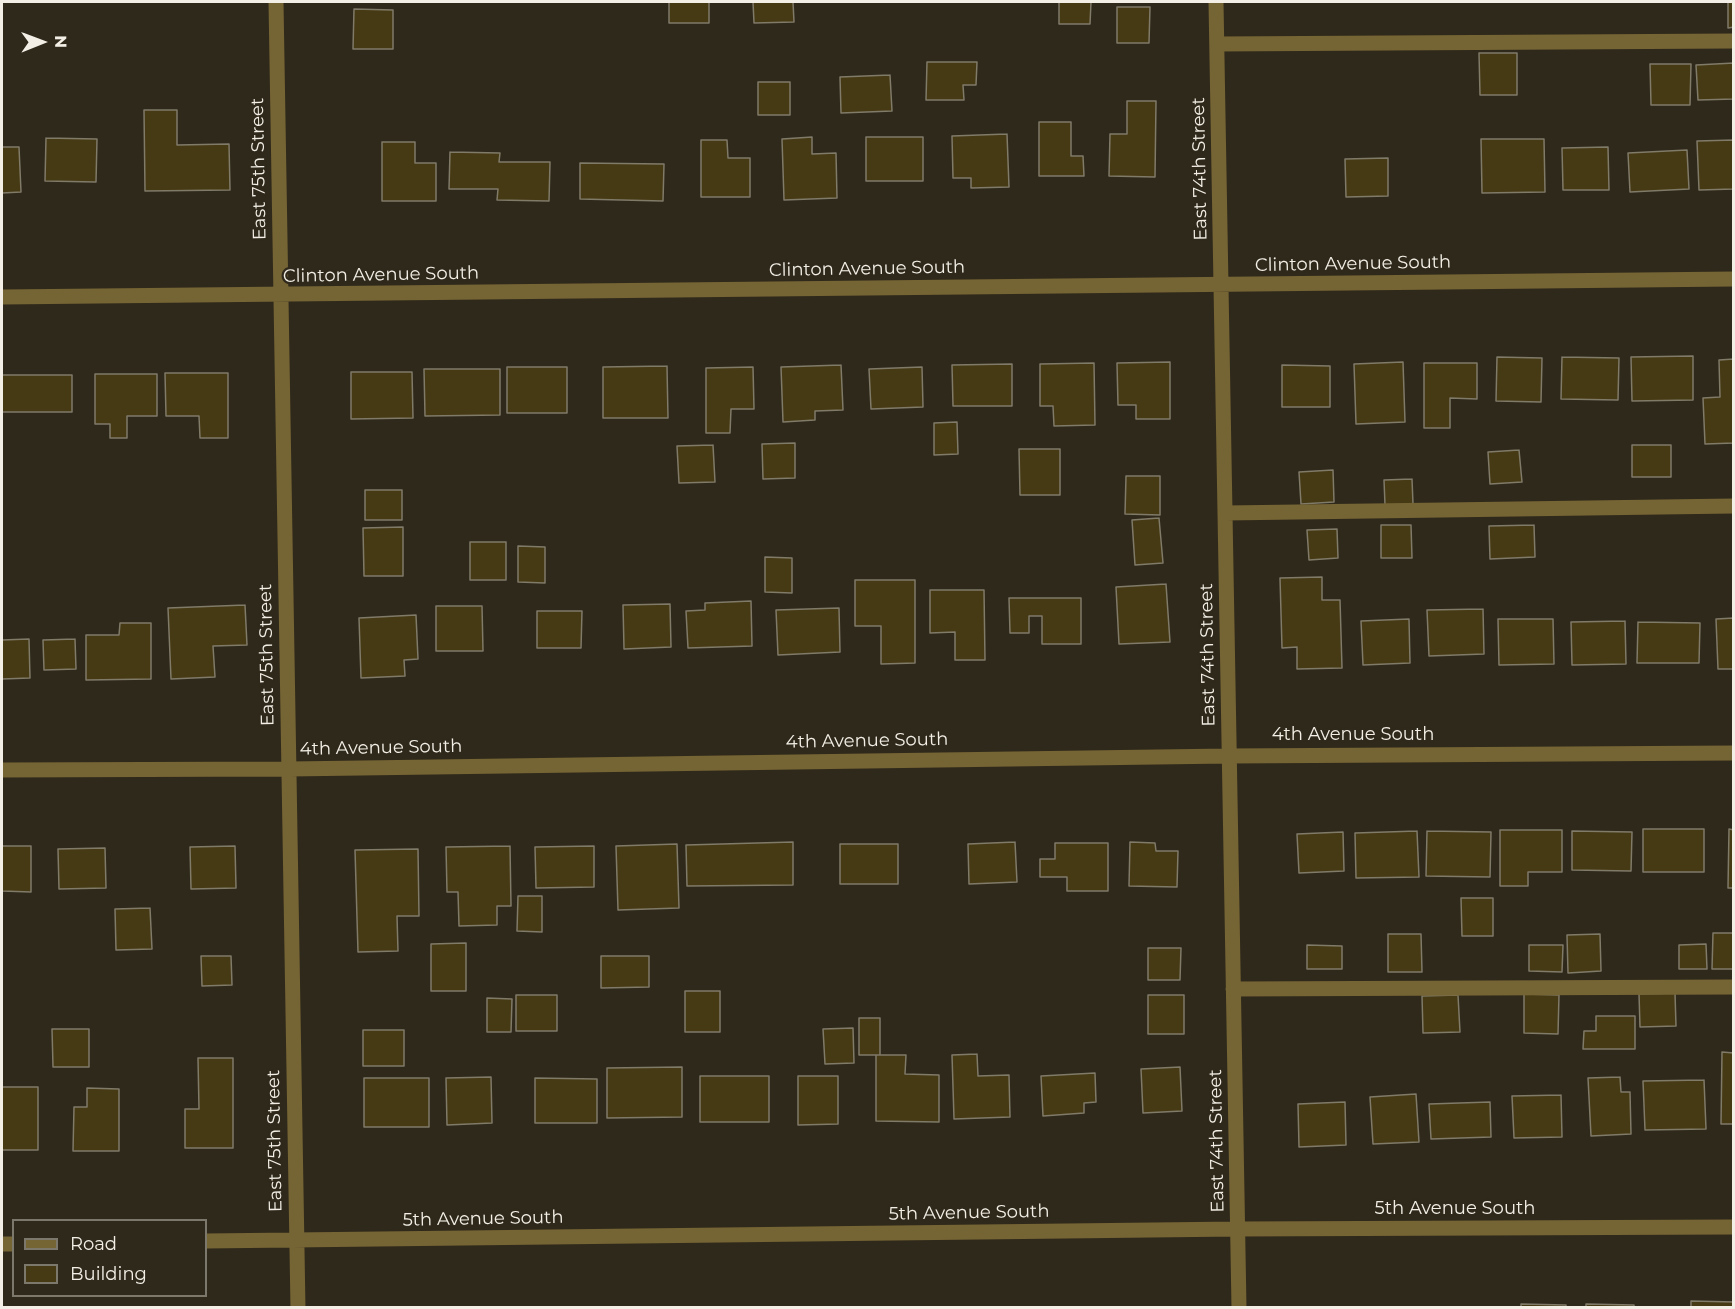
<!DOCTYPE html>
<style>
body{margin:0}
#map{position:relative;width:1735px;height:1309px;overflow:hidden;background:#2f291b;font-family:Montserrat,sans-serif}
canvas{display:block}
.frame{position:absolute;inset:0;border:3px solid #f3efe6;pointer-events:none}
.legend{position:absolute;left:12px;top:1219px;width:195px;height:78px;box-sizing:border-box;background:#2f291b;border:2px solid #7d786c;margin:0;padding:8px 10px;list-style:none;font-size:18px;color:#f3efe6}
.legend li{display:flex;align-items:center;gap:12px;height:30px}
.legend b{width:30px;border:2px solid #7d786c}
.north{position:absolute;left:12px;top:12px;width:60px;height:60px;-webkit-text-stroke:4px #2f291b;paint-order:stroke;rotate:89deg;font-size:16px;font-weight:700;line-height:24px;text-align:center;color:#f3efe6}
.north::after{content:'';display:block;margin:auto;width:21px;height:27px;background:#f3efe6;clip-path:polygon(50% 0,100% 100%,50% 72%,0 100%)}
</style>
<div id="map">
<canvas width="1735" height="1309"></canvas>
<div class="frame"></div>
<ul class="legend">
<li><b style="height:8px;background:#756434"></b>Road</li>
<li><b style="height:16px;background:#463a14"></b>Building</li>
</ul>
<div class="north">N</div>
</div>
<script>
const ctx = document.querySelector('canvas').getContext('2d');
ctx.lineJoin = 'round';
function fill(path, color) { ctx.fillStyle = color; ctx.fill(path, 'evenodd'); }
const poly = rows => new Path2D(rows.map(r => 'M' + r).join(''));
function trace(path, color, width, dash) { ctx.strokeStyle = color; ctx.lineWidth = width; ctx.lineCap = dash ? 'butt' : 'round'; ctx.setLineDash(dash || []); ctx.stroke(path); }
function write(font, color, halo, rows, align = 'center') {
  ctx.font = font + ' Montserrat,sans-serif'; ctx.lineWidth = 4.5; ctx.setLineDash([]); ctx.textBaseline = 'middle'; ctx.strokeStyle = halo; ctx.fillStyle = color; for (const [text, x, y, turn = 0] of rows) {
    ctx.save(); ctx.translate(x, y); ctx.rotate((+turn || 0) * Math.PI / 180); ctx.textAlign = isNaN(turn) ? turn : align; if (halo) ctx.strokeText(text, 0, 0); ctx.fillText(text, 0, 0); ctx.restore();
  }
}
const building = poly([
 [669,2,709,2,709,23,669,23,669,2],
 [753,2,793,2,794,22,754,23,753,2],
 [1059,2,1091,2,1090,24,1059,24,1059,2],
 [1728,2,1734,2,1734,27,1728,28,1728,2],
 [1117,7,1150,7,1149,43,1117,43,1117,7],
 [354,9,393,10,393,49,353,49,354,9],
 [1479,53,1517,53,1517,95,1480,95,1479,53],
 [927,62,977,62,976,85,963,85,964,100,926,100,927,62],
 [1734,63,1734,99,1698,100,1696,65,1734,63],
 [1650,64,1691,64,1690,105,1651,105,1650,64],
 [890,75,892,111,841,113,840,77,890,75],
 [758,82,790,82,790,115,758,115,758,82],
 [1127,101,1156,101,1155,177,1109,176,1110,134,1127,134,1127,101],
 [144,110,177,110,177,145,229,144,230,190,145,191,144,110],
 [1039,122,1071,122,1071,156,1083,156,1084,176,1039,176,1039,122],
 [1007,134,1009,187,971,188,971,178,953,178,952,136,1007,134],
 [812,137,812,154,836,153,837,198,784,200,782,139,812,137],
 [866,137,923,137,923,181,866,181,866,137],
 [46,138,97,139,96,182,45,181,46,138],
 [1481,139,1544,139,1545,192,1482,193,1481,139],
 [701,140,727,140,728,158,750,158,750,197,701,197,701,140],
 [1734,140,1734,189,1699,190,1697,141,1734,140],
 [382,142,415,142,415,163,436,163,436,201,382,201,382,142],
 [2,147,19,147,21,192,2,193,2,147],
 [1608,147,1609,190,1563,190,1562,148,1608,147],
 [1687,150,1689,189,1630,192,1628,153,1687,150],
 [450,152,500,153,499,162,550,162,549,201,497,200,498,189,449,189,450,152],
 [1388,158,1388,196,1346,197,1345,159,1388,158],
 [580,163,664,164,663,201,580,199,580,163],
 [1693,356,1693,400,1632,401,1631,357,1693,356],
 [1497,357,1542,358,1541,402,1496,401,1497,357],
 [1562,357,1619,358,1618,400,1561,399,1562,357],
 [1734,359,1734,443,1705,444,1703,398,1720,397,1719,360,1734,359],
 [1170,362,1170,419,1136,419,1136,405,1118,405,1117,363,1170,362],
 [1403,362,1405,422,1356,424,1354,364,1403,362],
 [1094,363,1095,425,1054,426,1053,406,1040,406,1040,364,1094,363],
 [1424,363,1477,363,1477,399,1450,398,1450,428,1424,428,1424,363],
 [1012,364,1012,406,953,406,952,365,1012,364],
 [841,365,843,410,815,411,815,420,783,422,781,367,841,365],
 [1282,365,1330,366,1330,407,1282,407,1282,365],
 [667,366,668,418,603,418,603,367,667,366],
 [507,367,567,367,567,413,507,413,507,367],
 [753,367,754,409,731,409,730,433,706,433,706,368,753,367],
 [922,367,923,407,871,409,869,369,922,367],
 [424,369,500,369,500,415,425,416,424,369],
 [351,372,412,372,413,418,351,419,351,372],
 [165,373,228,373,228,438,200,438,199,416,166,416,165,373],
 [95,374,157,374,157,416,127,416,127,438,110,438,110,424,95,424,95,374],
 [2,375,72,375,72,412,2,412,2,375],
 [957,422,958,454,934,455,934,423,957,422],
 [795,443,795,478,763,479,762,444,795,443],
 [713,445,715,482,679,483,677,446,713,445],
 [1632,445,1671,445,1671,477,1632,477,1632,445],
 [1019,449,1060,449,1060,495,1020,495,1019,449],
 [1519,450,1522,482,1490,484,1488,452,1519,450],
 [1333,470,1334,502,1301,504,1299,472,1333,470],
 [1126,476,1160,476,1160,515,1125,514,1126,476],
 [1412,479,1413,504,1385,505,1384,480,1412,479],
 [365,490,402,490,402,520,365,520,365,490],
 [1159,518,1163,563,1135,565,1132,520,1159,518],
 [1381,525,1411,525,1412,558,1381,558,1381,525],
 [1534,525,1535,557,1490,559,1489,526,1534,525],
 [403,527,403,576,364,576,363,528,403,527],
 [1337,529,1338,558,1309,560,1307,530,1337,529],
 [470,542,506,542,506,580,470,580,470,542],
 [518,546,545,547,545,583,518,582,518,546],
 [765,557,792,558,792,593,765,592,765,557],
 [1322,577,1322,600,1340,600,1342,668,1297,669,1297,647,1282,648,1280,578,1322,577],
 [855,580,915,580,915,663,881,664,881,626,855,626,855,580],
 [1166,584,1170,642,1119,644,1116,587,1166,584],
 [930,590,984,590,985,660,955,660,955,632,930,633,930,590],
 [1009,598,1081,598,1081,644,1042,644,1042,616,1029,616,1029,633,1010,633,1009,598],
 [751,601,752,646,688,648,686,611,705,610,705,603,751,601],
 [670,604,671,647,624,649,623,605,670,604],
 [245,605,247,645,213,646,215,677,171,679,168,608,245,605],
 [436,606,482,606,483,651,436,651,436,606],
 [839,608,840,652,778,655,776,610,839,608],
 [1483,609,1484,654,1429,656,1427,610,1483,609],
 [537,611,582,611,581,648,537,648,537,611],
 [416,615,418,659,404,660,405,676,361,678,359,618,416,615],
 [1734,618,1734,669,1718,669,1716,619,1734,618],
 [1409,619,1410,663,1363,665,1361,621,1409,619],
 [1498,619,1553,619,1554,664,1499,665,1498,619],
 [1625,621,1626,664,1572,665,1571,622,1625,621],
 [1638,622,1700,623,1699,663,1637,663,1638,622],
 [120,623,151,623,151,679,86,680,86,635,119,635,120,623],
 [29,639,30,678,2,679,2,640,29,639],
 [75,639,76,669,44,670,43,640,75,639],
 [1643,829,1704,829,1704,872,1643,872,1643,829],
 [1729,829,1734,830,1734,888,1728,888,1729,829],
 [1500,830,1562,830,1562,872,1528,872,1528,886,1500,886,1500,830],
 [1417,831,1419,877,1356,878,1355,833,1417,831],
 [1427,831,1491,832,1490,877,1426,876,1427,831],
 [1572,831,1632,832,1631,871,1572,870,1572,831],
 [1343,832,1344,871,1299,873,1297,834,1343,832],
 [793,842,793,885,687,886,686,845,793,842],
 [1015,842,1017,882,969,884,968,844,1015,842],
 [1130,842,1155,843,1156,851,1178,851,1177,887,1129,886,1130,842],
 [1055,843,1108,843,1108,891,1067,891,1067,877,1040,877,1040,859,1055,859,1055,843],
 [677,844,679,908,618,910,616,846,677,844],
 [840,844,898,844,898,884,840,884,840,844],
 [2,846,31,846,31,892,2,891,2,846],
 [235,846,236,888,191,889,190,847,235,846],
 [510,846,511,906,497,906,497,925,459,926,458,892,447,892,446,847,510,846],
 [594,846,594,887,536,888,535,847,594,846],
 [105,848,106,888,59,889,58,849,105,848],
 [418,849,419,916,397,916,398,951,358,952,355,850,418,849],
 [518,896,542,896,542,932,517,931,518,896],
 [1461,898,1493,898,1493,936,1462,936,1461,898],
 [150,908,152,949,116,950,115,909,150,908],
 [1713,933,1734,933,1734,969,1712,969,1713,933],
 [1388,934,1421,934,1422,972,1388,972,1388,934],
 [1600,934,1601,971,1568,973,1567,935,1600,934],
 [466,943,466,991,431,991,431,944,466,943],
 [1706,944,1707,969,1679,969,1679,945,1706,944],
 [1307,945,1342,946,1342,969,1307,969,1307,945],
 [1529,945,1563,945,1562,972,1529,971,1529,945],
 [1148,948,1181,948,1180,980,1148,980,1148,948],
 [201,956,231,956,232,985,202,986,201,956],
 [601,956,649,956,649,987,601,988,601,956],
 [685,991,720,991,720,1032,685,1032,685,991],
 [1675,993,1676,1026,1640,1027,1639,994,1675,993],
 [1524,994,1559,995,1558,1034,1524,1033,1524,994],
 [516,995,557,995,557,1031,516,1031,516,995],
 [1148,995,1184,995,1184,1034,1148,1034,1148,995],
 [1458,995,1460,1032,1423,1033,1422,996,1458,995],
 [487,998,512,999,511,1032,487,1032,487,998],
 [1596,1016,1635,1016,1635,1049,1583,1049,1584,1031,1596,1031,1596,1016],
 [859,1018,880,1018,880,1055,859,1055,859,1018],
 [853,1028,854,1063,825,1064,823,1029,853,1028],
 [52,1029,89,1029,89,1067,53,1067,52,1029],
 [363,1030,404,1030,404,1066,363,1066,363,1030],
 [1722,1052,1734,1053,1734,1124,1721,1124,1722,1052],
 [977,1054,978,1076,1009,1075,1010,1117,954,1119,952,1055,977,1054],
 [876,1055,906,1055,905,1074,939,1075,939,1122,876,1121,876,1055],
 [198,1058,233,1058,233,1148,185,1148,185,1109,199,1109,198,1058],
 [682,1067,682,1117,607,1118,607,1068,682,1067],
 [1180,1067,1182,1111,1143,1113,1141,1069,1180,1067],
 [1095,1073,1096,1102,1084,1103,1084,1113,1043,1116,1041,1076,1095,1073],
 [700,1076,769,1076,769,1122,700,1122,700,1076],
 [798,1076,838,1076,838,1124,798,1125,798,1076],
 [491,1077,492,1123,447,1125,446,1078,491,1077],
 [1620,1077,1621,1092,1630,1092,1631,1134,1591,1136,1588,1078,1620,1077],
 [364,1078,429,1078,429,1127,364,1127,364,1078],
 [535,1078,597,1079,597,1123,535,1123,535,1078],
 [1704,1080,1706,1129,1645,1130,1643,1081,1704,1080],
 [2,1087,38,1087,38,1150,2,1150,2,1087],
 [87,1088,119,1089,119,1151,73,1151,74,1107,87,1107,87,1088],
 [1416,1094,1419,1142,1373,1144,1370,1097,1416,1094],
 [1561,1095,1562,1137,1514,1138,1512,1096,1561,1095],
 [1345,1102,1346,1145,1299,1147,1298,1104,1345,1102],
 [1490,1102,1491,1137,1431,1139,1429,1104,1490,1102],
 [1691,1301,1734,1302,1734,1308,1691,1308,1691,1301],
 [1521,1304,1566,1305,1566,1308,1521,1308,1521,1304],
 [1586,1304,1634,1305,1634,1308,1586,1308,1586,1304]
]);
const minor = poly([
 [276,2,298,1308],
 [1216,2,1239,1308],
 [1217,44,1734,41],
 [2,297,1734,279],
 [1225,513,1734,506],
 [2,770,289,769,1229,756,1734,753],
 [1233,989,1734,987],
 [206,1241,1238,1229,1734,1227],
 [2,1244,14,1244]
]);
const streetNames = [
 ["East 75th Street",259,169,-91],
 ["East 74th Street",1200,169,-91],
 ["Clinton Avenue South",1353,264,-1],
 ["Clinton Avenue South",867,269,-1],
 ["Clinton Avenue South",381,275,-1],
 ["East 75th Street",267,655,-91],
 ["East 74th Street",1208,655,-91],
 ["4th Avenue South",1353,735],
 ["4th Avenue South",867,741,-1],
 ["4th Avenue South",381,748,-1],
 ["East 75th Street",275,1141,-91],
 ["East 74th Street",1217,1141,-91],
 ["5th Avenue South",1455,1209],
 ["5th Avenue South",969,1213,-1],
 ["5th Avenue South",483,1219,-1]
];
fill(building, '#463a14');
trace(building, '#807a69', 1.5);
trace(minor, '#756434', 15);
write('18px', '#f3efe6', '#2f291b', streetNames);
</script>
